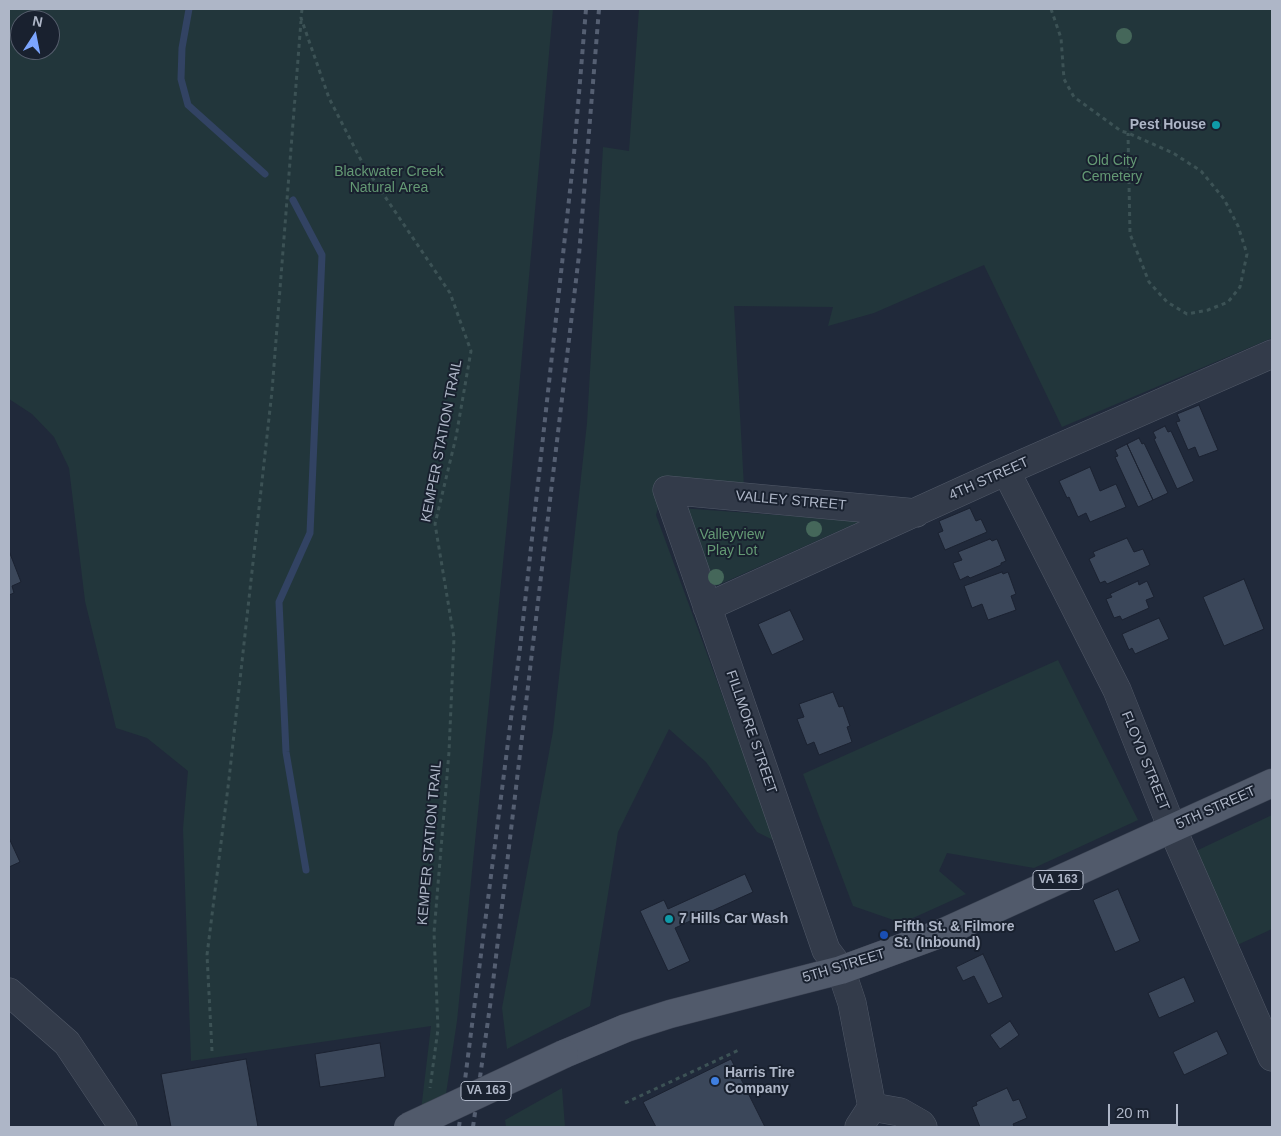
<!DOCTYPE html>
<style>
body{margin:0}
#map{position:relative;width:1281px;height:1136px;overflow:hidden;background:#20293a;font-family:Helvetica,sans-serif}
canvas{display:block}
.frame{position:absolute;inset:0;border:10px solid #aeb6c7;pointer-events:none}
.north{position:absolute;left:10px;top:10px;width:50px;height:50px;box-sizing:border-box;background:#19212f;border:1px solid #555d6c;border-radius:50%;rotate:11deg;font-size:14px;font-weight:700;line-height:20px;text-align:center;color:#aeb6c7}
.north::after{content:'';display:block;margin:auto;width:18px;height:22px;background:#7ca5fe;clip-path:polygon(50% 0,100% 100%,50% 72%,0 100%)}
.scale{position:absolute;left:1108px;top:1104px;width:70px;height:22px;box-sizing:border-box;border:2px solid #aeb6c7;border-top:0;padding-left:6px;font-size:15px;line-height:18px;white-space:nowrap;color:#aeb6c7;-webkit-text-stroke:4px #19212f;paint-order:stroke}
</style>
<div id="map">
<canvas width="1281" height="1136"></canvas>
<div class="frame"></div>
<div class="north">N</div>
<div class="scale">20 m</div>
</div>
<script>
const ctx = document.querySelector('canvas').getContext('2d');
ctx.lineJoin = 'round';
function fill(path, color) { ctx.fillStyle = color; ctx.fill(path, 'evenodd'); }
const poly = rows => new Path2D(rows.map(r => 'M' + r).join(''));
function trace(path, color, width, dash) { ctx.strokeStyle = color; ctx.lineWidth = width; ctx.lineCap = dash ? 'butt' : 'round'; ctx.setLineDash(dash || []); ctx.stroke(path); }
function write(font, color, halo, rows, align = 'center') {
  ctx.font = font + ' Helvetica,sans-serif'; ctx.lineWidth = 4; ctx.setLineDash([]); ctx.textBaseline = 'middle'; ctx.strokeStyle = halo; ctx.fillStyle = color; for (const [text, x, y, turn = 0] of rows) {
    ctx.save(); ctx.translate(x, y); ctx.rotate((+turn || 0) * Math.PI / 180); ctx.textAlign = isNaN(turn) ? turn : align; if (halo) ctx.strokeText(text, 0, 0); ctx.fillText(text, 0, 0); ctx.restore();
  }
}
const green = poly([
 [9,9,553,9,507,523,457,1021,441,1127,419,1127,431,1026,191,1061,183,829,188,771,147,738,116,728,85,601,69,468,54,437,32,414,9,399],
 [20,20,50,20,50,50,20,50],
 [639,9,1272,9,1272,338,1062,427,984,265,874,313,828,326,833,307,734,306,744,487,666,477,656,515,739,741,783,845,757,832,706,762,669,729,618,832,590,1006,507,1049,502,1008,553,731,587,423,603,147,629,151],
 [680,508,861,521,716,586],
 [1058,660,1138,820,1034,868,947,853,939,871,966,894,902,923,853,906,803,774],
 [1272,815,1272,929,1233,947,1196,851],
 [562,1088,565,1127,506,1127,505,1120]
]);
const stream = poly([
 [189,9,182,48,181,79,188,105,265,174],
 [293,200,322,255,310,533,279,602,286,752,306,870]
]);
const building = poly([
 [1199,405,1218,450,1199,457,1195,447,1188,450,1176,422,1180,421,1177,414,1199,405],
 [1165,426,1168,432,1171,431,1194,481,1177,489,1154,439,1156,438,1153,432,1165,426],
 [1139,438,1142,444,1144,443,1168,493,1153,500,1127,444,1139,438],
 [1127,444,1153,500,1138,507,1115,457,1118,456,1115,450,1127,444],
 [1090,467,1100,491,1116,484,1126,507,1090,522,1086,513,1078,517,1069,497,1067,498,1059,481,1090,467],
 [970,508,976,521,981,519,987,532,945,550,938,533,943,531,939,521,970,508],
 [1127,538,1134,552,1143,549,1150,565,1107,584,1105,581,1100,583,1089,559,1095,556,1093,552,1127,538],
 [990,539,992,541,997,539,1006,561,1001,563,1001,565,970,578,968,576,960,580,953,563,962,560,958,552,990,539],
 [9,551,21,582,12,586,14,593,9,595,9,551],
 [1002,572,1003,574,1008,572,1016,594,1011,596,1016,610,988,620,982,604,972,608,964,586,1002,572],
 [1244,579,1264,629,1224,646,1203,597,1244,579],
 [1138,581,1139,585,1147,581,1154,597,1146,600,1149,608,1122,620,1120,616,1114,618,1106,599,1112,597,1110,594,1138,581],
 [790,610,804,640,772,655,758,624,790,610],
 [1159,618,1169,639,1135,654,1132,648,1129,650,1122,634,1159,618],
 [833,692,839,707,843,706,850,726,847,727,852,742,819,755,814,742,807,745,797,719,804,717,799,704,833,692],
 [9,838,20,862,9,867,9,838],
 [745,874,753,892,675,928,690,961,668,971,640,911,664,900,668,909,745,874],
 [1118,889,1140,941,1115,952,1093,900,1118,889],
 [983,954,1003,997,988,1004,974,976,963,981,956,967,983,954],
 [1184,977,1195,1002,1159,1018,1148,993,1184,977],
 [1010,1021,1019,1035,1000,1049,990,1035,1010,1021],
 [1217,1031,1228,1054,1184,1075,1173,1052,1217,1031],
 [380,1043,385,1077,320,1087,315,1054,380,1043],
 [246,1059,258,1127,171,1127,161,1074,246,1059],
 [731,1059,765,1127,656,1127,643,1102,731,1059],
 [1007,1088,1013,1101,1019,1099,1027,1118,1013,1124,1014,1126,1012,1127,980,1127,972,1107,977,1105,976,1102,1007,1088]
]);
const path = poly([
 [302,9,301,18,329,98,363,164,450,293,471,351,456,437,435,524,454,638,449,752,434,933,438,1029,430,1088],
 [1051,9,1061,38,1064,79,1074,97,1121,131,1128,133,1173,153,1201,171,1224,199,1238,226,1247,254,1240,287,1228,302,1208,310,1187,314,1167,302,1149,282,1130,234,1128,133],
 [212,1051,207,955,229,779,272,391,301,21],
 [625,1103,739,1050]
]);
const minor = poly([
 [1006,471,1117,690,1172,828,1272,1057],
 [707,607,1006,471,1272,354],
 [9,992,67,1043,123,1127],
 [872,1107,900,1112,921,1124,923,1127],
 [859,1127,872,1107,852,1003,841,970,826,950,667,490,916,513]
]);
const major = poly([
 [564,1054,626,1028,670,1014,841,970,942,933,1272,783]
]);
const rail = poly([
 [459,1127,520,648,574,154,586,9],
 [473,1127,491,999,579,255,599,9]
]);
const majorBridge = poly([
 [408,1127,564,1054]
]);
const trees = [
 [1124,36],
 [814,529],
 [716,577]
];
const markers = [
 [1216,125,5,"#0f9aa8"],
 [669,919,5,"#0f9aa8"],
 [884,935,5,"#1a4fb4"],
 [715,1081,5,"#3f7fe0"]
];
const shields = [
 [1058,880,50],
 [486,1091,50]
];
const shieldNames = [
 ["VA 163",1058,880],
 ["VA 163",486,1091]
];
const poiNames = [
 ["Pest House",1206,125,"right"],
 ["7 Hills Car Wash",679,919],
 ["Fifth St. & Filmore",894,927],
 ["St. (Inbound)",894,943],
 ["Harris Tire",725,1073],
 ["Company",725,1089]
];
const parkNames = [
 ["Old City",1112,161],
 ["Cemetery",1112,177],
 ["Blackwater Creek",389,172],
 ["Natural Area",389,188],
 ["Valleyview",732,535],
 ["Play Lot",732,551]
];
const streetNames = [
 ["KEMPER STATION TRAIL",442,441,-79],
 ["4TH STREET",989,479,-24],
 ["VALLEY STREET",791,501,5],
 ["FILLMORE STREET",751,732,71],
 ["FLOYD STREET",1145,761,68],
 ["5TH STREET",1216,808,-24],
 ["KEMPER STATION TRAIL",430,843,-85],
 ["5TH STREET",844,966,-17]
];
fill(green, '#22363b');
trace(stream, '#324363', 7);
fill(building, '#3b475a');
trace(building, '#1b2231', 1);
trace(minor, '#515968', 29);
trace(major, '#3d4454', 29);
trace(path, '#3c5255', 3, [4, 4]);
trace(minor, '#333b4a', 28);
trace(major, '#515a6b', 28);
trace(rail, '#555f72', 4, [5, 5]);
trace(majorBridge, '#3d4454', 29, []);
trace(majorBridge, '#515a6b', 28);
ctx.fillStyle = '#45675a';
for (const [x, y] of trees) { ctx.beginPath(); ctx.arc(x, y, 8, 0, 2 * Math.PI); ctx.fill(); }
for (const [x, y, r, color] of markers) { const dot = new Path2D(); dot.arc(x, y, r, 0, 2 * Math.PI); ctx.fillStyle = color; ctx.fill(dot); trace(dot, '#19212f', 2); }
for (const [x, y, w] of shields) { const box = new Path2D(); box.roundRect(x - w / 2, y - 9.5, w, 19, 4); ctx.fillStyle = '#19212f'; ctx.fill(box); trace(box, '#aeb6c7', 1); }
write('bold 12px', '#aeb6c7', null, shieldNames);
write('bold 14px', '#aeb6c7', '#19212f', poiNames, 'left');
write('14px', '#649974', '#19212f', parkNames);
write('14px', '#aeb6c7', '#19212f', streetNames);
</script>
